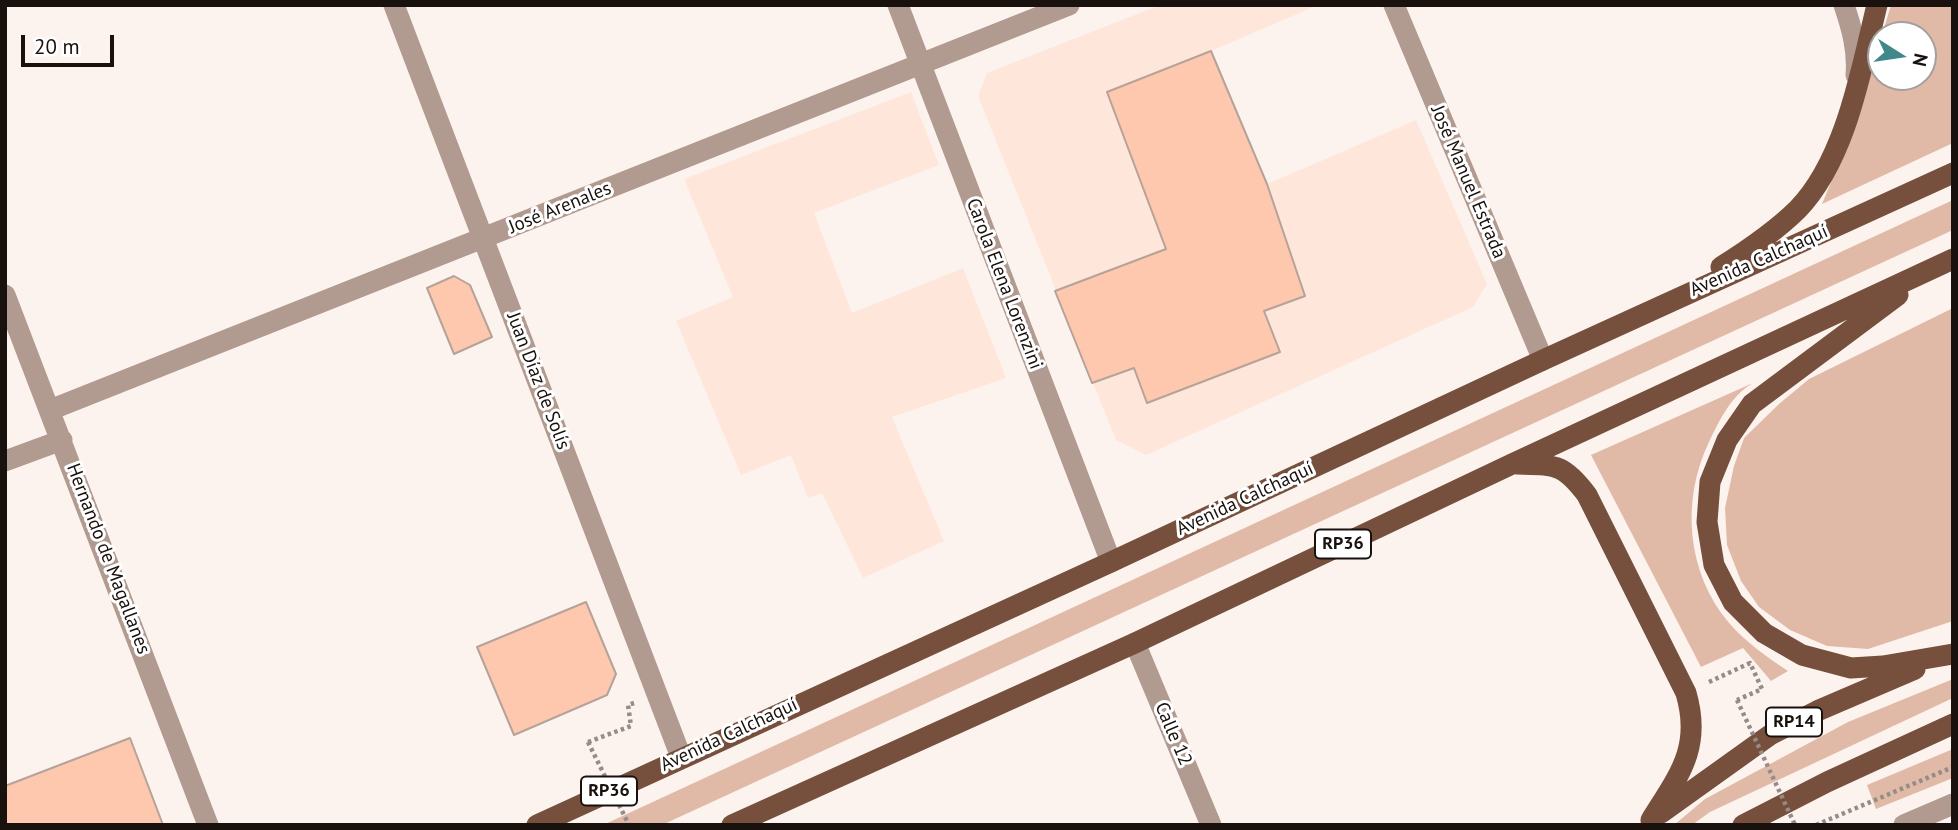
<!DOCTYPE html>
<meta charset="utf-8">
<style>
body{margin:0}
#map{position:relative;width:1958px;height:830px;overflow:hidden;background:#fcf3ef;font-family:"PT Sans",sans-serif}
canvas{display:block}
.frame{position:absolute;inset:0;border:7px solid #18110e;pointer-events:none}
.north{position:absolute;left:1867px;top:21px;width:70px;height:70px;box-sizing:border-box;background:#fff;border:2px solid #a3a09f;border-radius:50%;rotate:102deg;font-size:19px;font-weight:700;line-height:28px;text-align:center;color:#18110e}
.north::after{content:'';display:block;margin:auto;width:24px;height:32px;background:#40888a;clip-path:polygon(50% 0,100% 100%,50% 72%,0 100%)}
.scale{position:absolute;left:21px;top:35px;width:93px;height:32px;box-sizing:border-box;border:4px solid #18110e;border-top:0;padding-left:9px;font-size:21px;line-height:24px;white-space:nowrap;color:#18110e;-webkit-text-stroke:5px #fff;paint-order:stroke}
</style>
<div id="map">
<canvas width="1958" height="830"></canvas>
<div class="frame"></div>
<div class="north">N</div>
<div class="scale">20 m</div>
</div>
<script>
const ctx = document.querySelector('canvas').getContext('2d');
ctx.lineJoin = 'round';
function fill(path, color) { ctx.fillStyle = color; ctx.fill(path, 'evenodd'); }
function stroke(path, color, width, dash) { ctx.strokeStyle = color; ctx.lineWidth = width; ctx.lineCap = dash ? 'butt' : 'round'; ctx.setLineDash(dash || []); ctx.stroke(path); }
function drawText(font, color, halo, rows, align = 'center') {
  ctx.font = font + ' "PT Sans",sans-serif'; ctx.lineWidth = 6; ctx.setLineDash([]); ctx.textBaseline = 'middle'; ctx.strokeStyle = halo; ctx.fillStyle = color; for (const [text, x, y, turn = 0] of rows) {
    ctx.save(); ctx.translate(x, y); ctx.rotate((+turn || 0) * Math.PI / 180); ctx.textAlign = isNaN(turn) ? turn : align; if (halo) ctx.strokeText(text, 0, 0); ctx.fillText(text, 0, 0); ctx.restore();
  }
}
fill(new Path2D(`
 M1160,5H1318L1211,51L1267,184L1416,120L1487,284L1473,307L1146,455L1116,440L978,96L987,73Z
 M911,92L939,165L814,213L852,313L963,268L1006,378L892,417L944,541L863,578L822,493L808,498L791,455L741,475L676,321L733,297L684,179Z`), '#fee6db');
fill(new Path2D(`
 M1891,5H1953V143L1822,204L1859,114L1881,40V77H1923V35H1882Z
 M1953,200V230L662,825H603Z
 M1953,308V621L1868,649L1827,646L1790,630L1759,607L1741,581L1727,545L1725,508L1734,466L1744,438L1779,404L1809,379Z
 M1753,383C1731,396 1720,419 1709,442C1681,500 1686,573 1730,624C1747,643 1767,657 1788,671L1771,681L1743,648L1701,667L1591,455Z
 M1953,679V698L1710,812L1692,825H1674L1705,799L1848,722Z
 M1953,749V778L1876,809L1867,785Z`), '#e1baa7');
const building = new Path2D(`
 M1211,51L1267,184L1305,296L1264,311L1280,352L1147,403L1134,368L1092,383L1055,291L1166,249L1107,92Z
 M454,276L470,285L492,337L454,354L427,288Z
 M586,602L616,674L607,695L514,735L477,647Z
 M130,738L163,825H5V786Z`);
fill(building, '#fdc8ae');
stroke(building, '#b6a298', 2);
stroke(new Path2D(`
 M1709,682L1750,663L1762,689L1737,700
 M588,742L631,726L628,705L634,703
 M1816,825L1953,767`), '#948c88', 4.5, [3.5, 3.5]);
stroke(new Path2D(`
 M394,5L681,757
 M898,5L1111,562
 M1394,5L1543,360
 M1844,5C1852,29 1858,50 1856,75
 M5,295L208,825
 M50,410L1069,5
 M5,461L62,440
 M1135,643L1211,825
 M1904,825L1953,804`), '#b19a8f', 21);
stroke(new Path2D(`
 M1721,267C1748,250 1775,232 1798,209C1846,159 1861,70 1877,5
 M1898,295L1752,404L1727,440L1710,482L1707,522L1714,565L1733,602L1764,633L1802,655L1851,668L1883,666L1953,654
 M1517,464C1555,465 1563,463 1587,495L1686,693C1702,748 1679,775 1651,820
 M1661,813L1770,735L1817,711L1915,669
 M537,825L1111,562L1543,360L1953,173
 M732,825L1135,643L1512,464L1953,259
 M1743,825L1827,782L1953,724`), '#76503d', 21);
stroke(new Path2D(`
 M1737,700L1795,825
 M588,742L629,825`), '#948c88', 4.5, [3.5, 3.5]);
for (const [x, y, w] of [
 [1343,544,56],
 [1794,722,56],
 [609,791,56]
]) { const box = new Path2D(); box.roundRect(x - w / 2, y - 14.5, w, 29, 5); ctx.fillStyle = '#fff'; ctx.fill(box); stroke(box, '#18110e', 2); }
drawText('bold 18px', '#18110e', null, [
 ["RP36",1343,544],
 ["RP14",1794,722],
 ["RP36",609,791]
]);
drawText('19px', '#18110e', '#fff', [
 ["José Manuel Estrada",1468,182,67],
 ["José Arenales",560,208,-22],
 ["Avenida Calchaquí",1759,261,-24],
 ["Carola Elena Lorenzini",1004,284,69],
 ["Juan Díaz de Solís",538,381,69],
 ["Avenida Calchaquí",1245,499,-25],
 ["Hernando de Magallanes",108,559,69],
 ["Calle 12",1173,734,67],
 ["Avenida Calchaquí",729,735,-25]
]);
</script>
